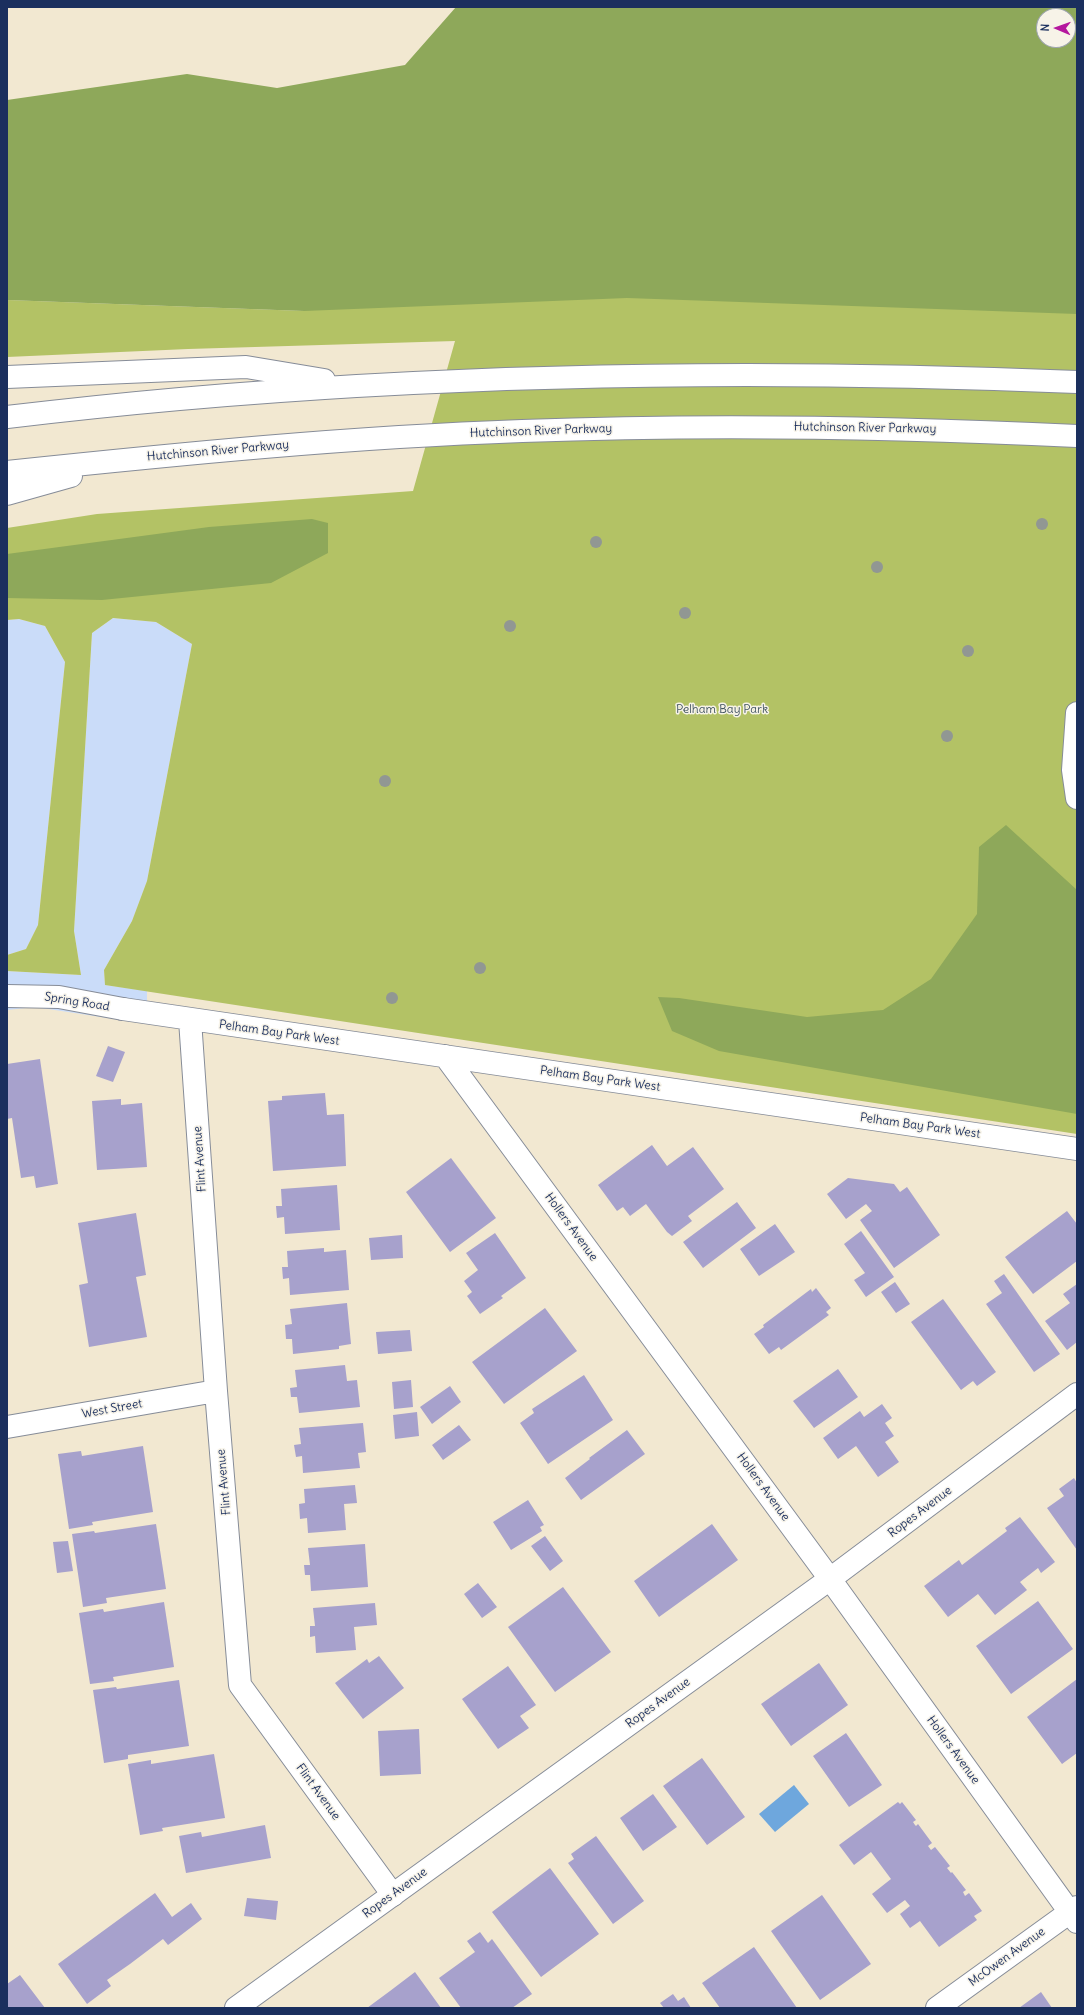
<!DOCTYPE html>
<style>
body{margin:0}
#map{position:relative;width:1084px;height:2015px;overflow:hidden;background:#f2e8d1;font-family:Delius,sans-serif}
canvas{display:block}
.frame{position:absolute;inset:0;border:8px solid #1b2f5e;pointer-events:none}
.north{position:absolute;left:1036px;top:8px;width:40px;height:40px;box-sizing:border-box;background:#f7f3e8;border:1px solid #9fa5b1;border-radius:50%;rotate:272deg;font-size:11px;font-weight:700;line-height:16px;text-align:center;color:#1b2f5e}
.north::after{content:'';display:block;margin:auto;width:14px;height:18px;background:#b5179e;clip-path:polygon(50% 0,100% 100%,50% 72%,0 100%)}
</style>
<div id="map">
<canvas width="1084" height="2015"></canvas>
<div class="frame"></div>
<div class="north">N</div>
</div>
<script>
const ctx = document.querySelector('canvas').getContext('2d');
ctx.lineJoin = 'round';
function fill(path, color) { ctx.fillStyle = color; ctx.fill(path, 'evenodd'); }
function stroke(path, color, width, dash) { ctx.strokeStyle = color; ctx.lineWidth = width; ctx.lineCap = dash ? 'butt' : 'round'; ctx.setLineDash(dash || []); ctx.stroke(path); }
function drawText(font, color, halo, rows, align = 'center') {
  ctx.font = font + ' Delius,sans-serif'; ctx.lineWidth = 3; ctx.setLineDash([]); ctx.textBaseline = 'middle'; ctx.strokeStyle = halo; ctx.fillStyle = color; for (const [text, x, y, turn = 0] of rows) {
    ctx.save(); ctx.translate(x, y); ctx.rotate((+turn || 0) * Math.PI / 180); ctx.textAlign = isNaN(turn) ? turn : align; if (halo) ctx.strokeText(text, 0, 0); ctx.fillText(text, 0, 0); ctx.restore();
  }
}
fill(new Path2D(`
 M113,618L156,622L192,644L147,881L132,921L104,970L105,985L147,991V1024L35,1007L7,1010V971L81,975L74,931L92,633Z
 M19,619L45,626L65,662L38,925L26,949L7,955V620Z`), '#cadcf9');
fill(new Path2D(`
 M547,7H1077V1134L105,985L104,970L132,921L147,881L192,644L156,622L113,618L92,633L74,931L81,975L7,971V955L26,949L38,925L65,662L45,626L19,619L7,620V528L97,514L413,491L455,341L188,349L7,357V300L304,311ZM1044,16H1068V40H1044Z`), '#b3c265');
fill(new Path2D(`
 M456,7H1077V314L627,298L304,311L7,300V100L187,74L277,88L405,65ZM1044,16H1068V40H1044Z
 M312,519L328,523V553L271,583L102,600L7,598V554L209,527Z
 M1006,825L1077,890V1114L719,1051L672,1031L658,997L679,998L807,1017L883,1010L931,979L977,914L979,847Z`), '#8ea85a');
fill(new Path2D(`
 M794,1785L809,1804L775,1832L759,1814Z`), '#6ea7dd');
fill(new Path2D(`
 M108,1046L125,1052L113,1082L96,1076Z
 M40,1059L58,1184L36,1188L34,1176L21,1178L12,1118L7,1119V1064Z
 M325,1093L327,1115L344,1114L346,1166L273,1171L268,1101L282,1100V1096Z
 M121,1099V1105L142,1103L147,1167L97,1170L92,1101Z
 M652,1145L667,1166L693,1147L724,1189L688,1216L692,1221L672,1236L667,1232L646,1204L630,1216L623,1207L617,1211L598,1185Z
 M451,1158L496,1218L450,1252L406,1192Z
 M848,1178L894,1184L900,1192L907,1187L940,1235L894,1268L860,1220L872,1211L866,1204L846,1219L827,1194Z
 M337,1185L340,1230L285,1234L284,1217L277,1218L276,1206H282L281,1189Z
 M737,1202L756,1228L703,1268L683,1242Z
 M1067,1211L1077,1224V1261L1033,1294L1005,1257Z
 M136,1213L146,1275L136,1277L147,1337L89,1347L79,1285L88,1283L78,1223Z
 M775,1224L795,1252L759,1276L740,1249Z
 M861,1231L894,1277L866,1297L854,1280L865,1273L844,1244Z
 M495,1233L526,1278L501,1296L503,1298L480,1314L467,1296L472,1292L464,1281L478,1270L466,1253Z
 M402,1235L403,1258L371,1260L369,1238Z
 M324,1248V1252L346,1250L349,1290L290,1295L289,1278L283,1279L282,1267H288L287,1251Z
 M1004,1274L1060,1354L1034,1372L986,1304L1002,1293L994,1281Z
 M895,1282L910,1304L896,1313L881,1292Z
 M1077,1284V1342L1067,1350L1045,1321L1070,1303L1063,1294Z
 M816,1288L831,1308L826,1312L829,1315L781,1350L779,1347L769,1354L754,1334L764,1327L763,1325L811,1289L812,1292Z
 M943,1299L996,1372L977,1386L973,1381L961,1390L911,1322Z
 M347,1303L351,1344L339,1346V1349L293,1354L292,1339H286L285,1325L292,1324L290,1309Z
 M545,1308L577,1351L504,1404L472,1362Z
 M410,1330L412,1351L378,1354L376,1332Z
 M345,1365L347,1381L357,1380L360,1407L299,1413L297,1397H291L290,1388L297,1387L295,1370Z
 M838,1369L858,1397L814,1428L793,1401Z
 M584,1375L613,1420L548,1464L520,1423L534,1413L532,1409Z
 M411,1380L413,1407L394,1409L392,1382Z
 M450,1386L461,1402L432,1424L420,1407Z
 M882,1404L892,1418L885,1423L894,1436L885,1442L899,1462L878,1477L856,1446L838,1459L823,1438L860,1411L864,1417Z
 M417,1412L419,1436L395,1439L393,1415Z
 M363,1423L366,1452L358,1453L360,1468L303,1473L302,1456L296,1457L294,1445L301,1444L299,1428Z
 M459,1425L471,1440L443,1460L432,1445Z
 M627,1430L645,1454L581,1500L565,1478L590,1459L589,1458Z
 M143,1446L153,1512L92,1522L93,1525L69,1529L58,1454L81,1451L82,1456Z
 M1074,1478L1077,1483V1550L1047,1508L1064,1496L1059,1489Z
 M355,1485L357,1503L344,1504L346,1530L308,1533L307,1518L300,1519L299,1504L305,1503L304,1489Z
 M528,1500L544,1525L540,1527L542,1531L511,1550L493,1522Z
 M1020,1517L1055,1562L1041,1573L1038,1568L1020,1582L1027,1590L995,1615L978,1594L948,1617L924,1586L959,1560L962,1565L1007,1531L1005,1528Z
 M156,1524L166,1589L106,1598L107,1603L83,1607L72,1534L94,1531L95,1533Z
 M712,1524L738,1560L659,1617L634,1581Z
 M545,1536L563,1561L550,1571L531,1546Z
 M68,1541L73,1571L57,1573L53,1542Z
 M365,1544L368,1587L311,1591L310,1575H305L304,1565H310L308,1548Z
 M478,1583L497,1607L482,1618L464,1594Z
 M563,1587L611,1652L555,1692L508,1627Z
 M1038,1601L1073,1649L1011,1694L976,1646Z
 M164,1602L174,1667L113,1677L114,1681L90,1684L79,1613L103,1609L104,1612Z
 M375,1603L377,1625L354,1627L356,1650L316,1653L315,1636L310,1637V1626H315L313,1608Z
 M379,1656L404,1688L363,1719L335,1683L367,1659L369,1663Z
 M819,1663L848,1705L791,1746L761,1704Z
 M508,1666L536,1705L520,1716L529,1728L498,1749L462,1699Z
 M1077,1679V1753L1062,1764L1027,1717Z
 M179,1680L189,1746L128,1755V1759L104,1763L93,1690L116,1687L117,1689Z
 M419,1729L421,1774L380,1776L378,1731Z
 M846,1733L882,1785L849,1807L813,1756Z
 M214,1754L225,1818L162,1828L163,1831L140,1835L128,1764L151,1760V1764Z
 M702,1758L745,1817L707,1845L663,1786Z
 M653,1794L677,1827L643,1851L620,1818Z
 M898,1802L900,1804L902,1802L916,1820L913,1822L915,1825L916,1826L918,1824L932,1843L928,1846L931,1850L935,1847L950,1866L947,1868L951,1873L952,1872L966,1890L963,1892L965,1896L969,1893L982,1911L974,1916L977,1920L939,1947L920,1921L910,1928L900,1914L910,1906L905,1900L887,1913L872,1894L891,1879L871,1852L854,1865L839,1845Z
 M265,1825L271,1858L186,1873L179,1836L201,1832L202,1837Z
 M596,1836L644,1901L613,1924L568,1863L574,1859L571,1854Z
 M550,1868L599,1934L541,1977L492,1912Z
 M155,1893L172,1917L191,1903L202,1919L168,1945L163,1939L130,1964L107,1980L111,1986L87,2004L58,1964Z
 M822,1895L871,1964L820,2000L771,1931Z
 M247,1898L278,1901L276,1920L244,1916Z
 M480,1932L488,1943L492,1939L532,1994L512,2008H461L439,1978L475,1952L467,1941Z
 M754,1947L797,2008H720L702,1983Z
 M415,1972L441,2008H367L390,1991Z
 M20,1975L45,2008H7V1984Z
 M1041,1992L1052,2008H1019Z
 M673,1994L678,2001L684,1997L691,2008H664L660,2003Z`), '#a7a1cc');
const minor = new Path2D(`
 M123,1009L1077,1149
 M190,1020L216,1391L240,1685L393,1895
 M445,1056L830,1579L1077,1922
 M7,1427L216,1391
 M937,2008L1077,1907`);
const tertiary = new Path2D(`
 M7,996L59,997L123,1009
 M236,2008L830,1579L1077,1394`);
const motorway = new Path2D(`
 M7,377L246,367L324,380
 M7,417C362,374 720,367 1077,382
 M7,472C178,454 350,437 522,431C707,424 892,427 1077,436
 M7,494L71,476
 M1077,713L1073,770L1077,798`);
stroke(minor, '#868c98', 24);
stroke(tertiary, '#868c98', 24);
stroke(motorway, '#868c98', 24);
stroke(minor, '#fff', 22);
stroke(tertiary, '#fff', 22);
stroke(motorway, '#fff', 22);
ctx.fillStyle = '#919793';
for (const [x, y] of [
 [1042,524],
 [596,542],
 [877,567],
 [685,613],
 [510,626],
 [968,651],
 [947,736],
 [385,781],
 [480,968],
 [392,998]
]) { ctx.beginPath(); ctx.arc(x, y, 6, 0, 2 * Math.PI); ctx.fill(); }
drawText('12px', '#1b2f5e', '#f7f3e8', [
 ["Hutchinson River Parkway",865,428,1],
 ["Hutchinson River Parkway",541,431,-2],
 ["Hutchinson River Parkway",218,451,-5],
 ["Spring Road",77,1002,9],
 ["Pelham Bay Park West",279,1033,8],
 ["Pelham Bay Park West",600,1079,8],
 ["Pelham Bay Park West",920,1126,8],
 ["Flint Avenue",200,1159,-94],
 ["Hollers Avenue",571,1227,54],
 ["West Street",112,1409,-10],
 ["Flint Avenue",224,1482,-95],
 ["Hollers Avenue",763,1487,54],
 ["Ropes Avenue",920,1512,-37],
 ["Ropes Avenue",658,1703,-36],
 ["Hollers Avenue",953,1750,54],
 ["Flint Avenue",318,1792,54],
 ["Ropes Avenue",395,1893,-36],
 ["McOwen Avenue",1007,1957,-36]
]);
drawText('12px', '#415460', '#f7f3e8', [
 ["Pelham Bay Park",722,710]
]);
</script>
